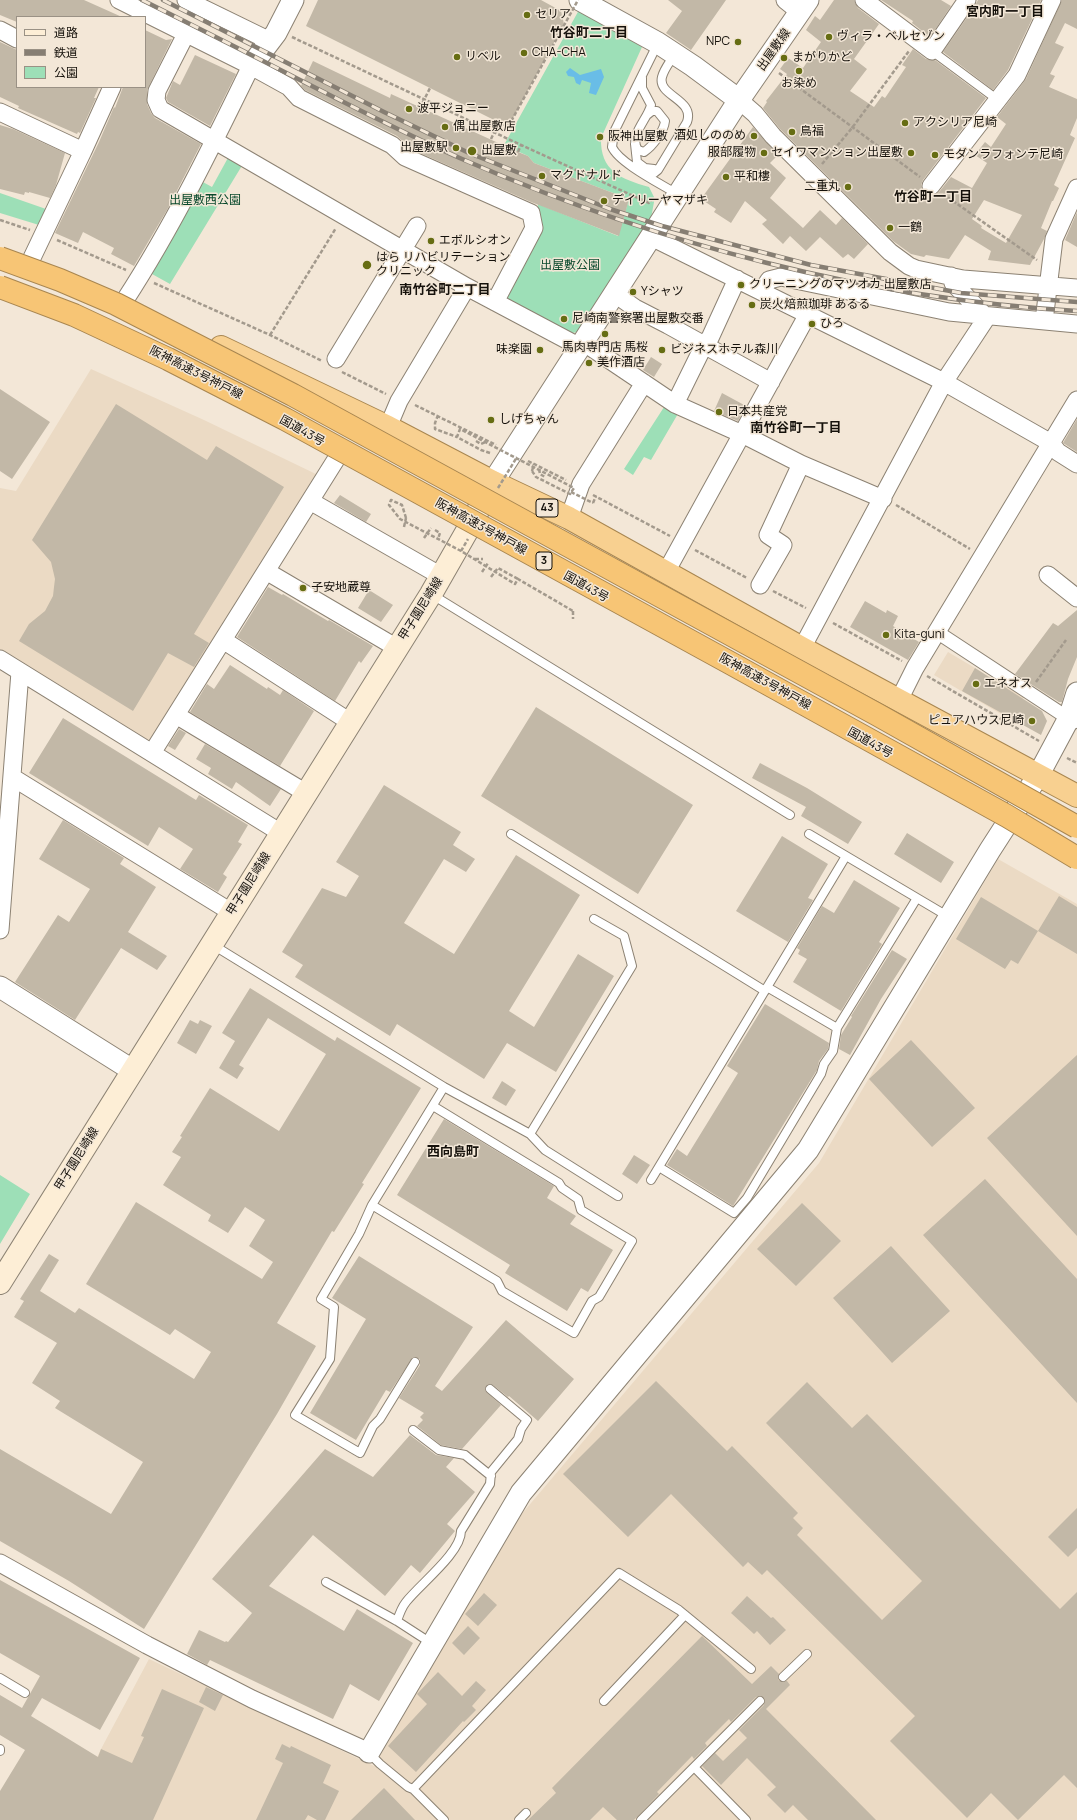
<!DOCTYPE html>
<meta charset="utf-8">
<style>
body{margin:0}
#map{position:relative;width:1077px;height:1820px;overflow:hidden;background:#f3e7d7;font-family:Manrope,"Noto Sans JP",sans-serif}
canvas{display:block}
.legend{position:absolute;left:16px;top:16px;width:130px;height:72px;box-sizing:border-box;background:#f3e7d7;border:1px solid #9a9185;margin:0;padding:5px 7px;list-style:none;font-size:12px;color:#15110b}
.legend li{display:flex;align-items:center;gap:8px;height:20px}
.legend b{width:20px;border:1px solid #9a9185}
</style>
<div id="map">
<canvas width="1077" height="1820"></canvas>
<ul class="legend">
<li><b style="height:5px;background:#fdeed6"></b>道路</li>
<li><b style="height:5px;background:#867e73"></b>鉄道</li>
<li><b style="height:11px;background:#9ddfb7"></b>公園</li>
</ul>
</div>
<script>
const ctx = document.querySelector('canvas').getContext('2d');
ctx.lineJoin = 'round';
function fill(path, color) { ctx.fillStyle = color; ctx.fill(path, 'evenodd'); }
function stroke(path, color, width, dash) { ctx.strokeStyle = color; ctx.lineWidth = width; ctx.lineCap = dash ? 'butt' : 'round'; ctx.setLineDash(dash || []); ctx.stroke(path); }
function drawText(font, color, halo, rows, align = 'center') {
  ctx.font = font + ' Manrope,"Noto Sans JP",sans-serif'; ctx.lineWidth = 3; ctx.setLineDash([]); ctx.textBaseline = 'middle'; ctx.strokeStyle = halo; ctx.fillStyle = color; for (const [text, x, y, turn = 0] of rows) {
    ctx.save(); ctx.translate(x, y); ctx.rotate((+turn || 0) * Math.PI / 180); ctx.textAlign = isNaN(turn) ? turn : align; if (halo) ctx.strokeText(text, 0, 0); ctx.fillText(text, 0, 0); ctx.restore();
  }
}
fill(new Path2D(`
 M91,369L204,420L320,476L153,739L145,740L0,650V488L16,491Z
 M948,652L1024,697L1011,720L934,675Z
 M998,859L1077,904V1820H68L101,1749L149,1659L374,1766L520,1516L819,1163Z`), '#ebdac4');
fill(new Path2D(`
 M579,10L642,47L601,138C600,171 621,179 649,187L654,197V202L650,224L579,332L571,333L509,300L506,295L537,216L538,204L618,236L629,199L534,163L528,156L504,145Z
 M229,156L243,164L170,284L152,274L153,268L201,181L212,187Z
 M0,193L46,209L39,225L0,213Z
 M666,404L679,412L651,460L644,457L633,475L624,469Z
 M0,1175L30,1194L0,1244Z`), '#9ddfb7');
fill(new Path2D(`
 M570,68L580,75L601,69L604,77L596,95L589,93L591,83L582,80L580,85L576,83L574,77L568,76L566,72Z`), '#69bde7');
fill(new Path2D(`
 M0,0H84L122,17H17V22L0,15Z
 M318,0H541L561,11L564,24L508,127L306,26Z
 M668,0H726L691,50L666,33L682,11Z
 M834,0H854L858,8L879,24L854,59L867,69L850,91L874,107L882,96L885,98L906,67L902,65L913,49L926,59L935,60L986,98L923,180L921,185L922,190L925,194L930,196L939,192L951,177L972,188L987,163L975,155L985,142L991,147L1006,124L997,117L1026,79L1062,0H1077V29L1065,23L1055,43L1064,47L1050,74L1055,76L1049,87L1077,99V118L1070,135L1075,138L1054,185L1059,188L1053,201H1052L1041,228L1047,231L1044,239L1030,265L988,260L991,251L965,235L949,259L926,255L924,257L911,254L893,241L780,129L763,108L767,102L766,101L787,74L780,69L788,58L803,68L821,42L806,30L815,16L820,20ZM984,200L1022,215L1006,243L981,228L982,226L972,219Z
 M881,0H941L951,6L930,37L912,23L913,21Z
 M978,0H1041L1008,70L993,90L943,52L968,16L969,17Z
 M145,30L166,40L172,39L147,90V104L151,113L155,118L201,144L167,210L134,266L111,254L114,248L83,232L78,243L55,233L99,142L114,107L115,108L123,87H145Z
 M0,42L17,50V87H99L94,98H96L80,133L78,132L77,134L18,108L19,106L0,97Z
 M195,55L236,74L210,126L168,102L166,98L173,81L180,85Z
 M313,61L390,98L391,94L518,152L528,156L534,163L629,199L619,236L531,202L411,149L397,136L305,90L301,86Z
 M0,125L13,129L65,153L56,185L50,198L29,192V193L25,192L24,195L0,189Z
 M753,127L778,155L770,163L786,178L770,198L803,228L820,210L836,225L842,218L868,244L854,259L848,254L843,258L820,237L806,251L790,236L783,244L762,224L767,220L745,201L731,223L714,212L716,209L701,199Z
 M1077,212V247L1065,240Z
 M651,357L662,364L654,377L643,370Z
 M0,389L50,422L12,479L0,471Z
 M722,393L746,406L738,421L714,411Z
 M116,404L207,460L216,446L284,487L194,634L209,643L194,667L168,653L133,711L19,641L29,624L45,611L53,596L54,587L55,579L51,562L32,540Z
 M1077,419V452L1063,443Z
 M340,495L371,514L366,522L334,503Z
 M268,587L282,595L283,594L328,621L329,620L373,646L361,663L359,661L335,701L237,637Z
 M369,590L393,605L381,622L358,608Z
 M865,601L886,613L887,610L898,616L893,626L919,642L908,660L850,627Z
 M1077,610V657L1068,679L1062,702H1059L1015,674L1053,623L1058,626Z
 M230,665L267,689L268,687L280,695L283,690L314,711L280,766L190,712L207,684L214,689Z
 M975,668L1042,711L1047,721L1041,735L962,691Z
 M536,707L693,805L638,894L481,796Z
 M63,718L196,800L199,795L248,825L238,842L242,844L223,874L227,877L218,892L180,869L193,849L159,827L148,846L29,773Z
 M179,729L186,733L175,750L168,746Z
 M205,744L281,789L270,806L236,782L232,789L208,774L211,768L196,759Z
 M760,763L807,788L862,822L848,844L801,816L806,807L752,778Z
 M384,785L461,832L453,845L475,859L466,872L444,859L404,923L454,954L516,855L580,895L509,1011L534,1027L578,954L614,976L556,1072L507,1043L484,1079L397,1024L390,1036L295,977L303,965L282,952L322,888L346,897L359,876L336,862Z
 M63,820L124,858L120,864L156,887L128,932L167,956L157,970L121,948L75,1020L15,982L58,915L69,922L90,889L39,859Z
 M907,833L954,862L941,883L894,854Z
 M782,836L828,864L808,898L813,900L788,942L736,911Z
 M854,880L900,908L879,942L882,944L841,1011L793,982L807,959L798,954L800,950L797,948L822,906L834,913Z
 M1059,896L1077,907V954L1038,931Z
 M981,897L1038,931L1018,964L1011,960L1005,969L956,939Z
 M892,950L907,959L881,999L850,1055L839,1049L841,1035L852,1017L851,1016Z
 M250,988L335,1041L337,1037L421,1088L362,1183L364,1184L334,1232L332,1231L277,1323L316,1346L277,1414L144,1629L69,1581L0,1541V1449L111,1514L143,1462L55,1408L60,1401L32,1383L57,1343L14,1317L24,1301L20,1299L49,1254L59,1260L40,1291L75,1313L79,1308L194,1379L211,1352L175,1329L170,1335L86,1284L136,1202L262,1279L273,1262L249,1246L265,1220L245,1207L228,1233L208,1221L211,1215L163,1185L181,1157L172,1152L182,1137L180,1136L210,1088L279,1131L326,1054L268,1018L239,1065L244,1068L237,1079L219,1068L235,1041L222,1033Z
 M765,1004L829,1043L828,1049L819,1061L817,1070L733,1206L667,1165L677,1149L687,1156L738,1073L727,1066Z
 M190,1020L198,1024L200,1020L212,1026L196,1054L177,1043Z
 M911,1040L975,1108L932,1147L869,1079Z
 M1077,1055V1236L987,1138Z
 M502,1081L516,1090L506,1106L492,1098Z
 M444,1119L554,1186L547,1198L576,1216L570,1224L613,1250L588,1292L581,1288L567,1311L505,1273L510,1265L397,1195Z
 M634,1155L650,1165L637,1184L622,1174Z
 M985,1179L1077,1279V1403L923,1235Z
 M802,1203L841,1241L796,1286L757,1249Z
 M891,1246L950,1311L892,1363L833,1298Z
 M359,1256L473,1327L435,1386L442,1391L506,1320L574,1379L538,1421L509,1396L508,1397L493,1385L488,1384L485,1388V1391L501,1405L462,1449L441,1445L417,1426L423,1420L420,1417L424,1413L399,1398L420,1365V1359L413,1357L390,1392L386,1390L356,1440L310,1413L366,1319L332,1298Z
 M656,1381L727,1451L732,1446L798,1513L793,1518L803,1528L797,1535L882,1620L922,1581L766,1423L807,1382L852,1428L867,1414L1060,1609L1077,1592V1788L1064,1775L1018,1820L991,1793L967,1818L890,1741L915,1716L767,1570L762,1575L748,1562L743,1567L671,1494L628,1537L563,1474Z
 M410,1435L436,1455L454,1458L446,1467L475,1492L447,1524L455,1531L420,1573L411,1565L385,1596L313,1535L269,1586L344,1631L357,1609L413,1643L379,1701L350,1684L333,1719L210,1660L207,1665L187,1654L199,1630L225,1642L226,1641L228,1642L252,1613L212,1579L325,1449L373,1477Z
 M1077,1508V1548L1068,1557L1048,1537Z
 M0,1580L140,1658L100,1730L42,1698L31,1716L98,1757L101,1749L132,1763L144,1737L141,1736L162,1689L204,1708L153,1820H0V1791L25,1750L0,1735V1695L22,1708L40,1676L0,1653Z
 M484,1593L497,1605L478,1626L465,1614Z
 M747,1596L771,1618L773,1617L786,1630L770,1645L757,1631L754,1634L731,1613Z
 M468,1626L480,1638L464,1655L452,1643Z
 M702,1636L752,1684L771,1666L779,1674L778,1678L779,1681H787L790,1685L766,1709L876,1820H808L793,1805L785,1813L767,1795L776,1787L747,1758L721,1785L702,1766L715,1753L723,1761L747,1738L739,1730L764,1705L765,1699L761,1696L756,1697L731,1722L729,1719L705,1743L707,1746L694,1759L692,1756L657,1792L659,1794L634,1820H617L603,1807L590,1820H528L556,1793L552,1788Z
 M438,1672L462,1696L476,1681L486,1690L472,1706L476,1710L464,1722L463,1721L416,1772L388,1746L427,1704L417,1694Z
 M206,1687L223,1695L215,1711L199,1702Z
 M282,1744L290,1748L291,1746L331,1765L323,1783L339,1791L325,1820H317L308,1815L305,1820H256L283,1763L275,1759Z
 M384,1788L415,1820H351Z`), '#c2b8a7');
const service = new Path2D(`
 M658,43L614,132L612,147C619,163 661,184 677,194
 M932,51L998,100
 M642,78V88L651,105C648,119 628,136 638,150L644,152C653,146 664,131 665,121L657,111H652L647,115
 M635,144L637,162L645,168L654,169
 M643,173L653,174L658,170L687,122C695,99 657,96 662,77C664,69 670,62 674,55
 M431,594L790,815
 M511,834L765,991
 M809,834L949,917
 M213,945L444,1087L530,1134L545,1150L618,1196
 M767,987L837,1028L917,898
 M530,1134L632,966L624,936L594,919
 M659,1167L734,1213L747,1198L821,1074L824,1064L833,1051L837,1028
 M651,1180L846,856
 M372,1205L497,1281L502,1291L574,1333L592,1301L599,1297L632,1241L581,1210L578,1199L562,1188L559,1183L433,1106
 M415,1362L380,1419L373,1426L360,1453L295,1415L330,1359L334,1307L321,1299L359,1234L372,1205L444,1087
 M413,1430L439,1450L465,1455L491,1476
 M326,1582L397,1621L431,1643
 M397,1621C399,1615 402,1607 406,1602C420,1584 461,1553 461,1531L490,1484L491,1472L518,1439L521,1429L527,1420L490,1389
 M783,1677L807,1654
 M0,1678L25,1693
 M604,1701L685,1615
 M0,1749V1751
 M369,1753L380,1764L408,1787L413,1789L444,1820
 M694,1767L746,1820
 M413,1789L619,1573L679,1610L751,1669
 M519,1820L526,1813
 M641,1820L760,1701`);
const pedestrian = new Path2D(`
 M937,632L1074,722`);
const minor = new Path2D(`
 M119,0L251,66L289,87L299,98L392,145L405,157L531,213L534,228L495,302
 M186,0L270,41
 M785,0L800,12
 M864,0L932,51L967,0
 M0,30L17,39
 M186,34L157,91L156,100L160,109L467,287L580,347
 M739,100L755,114L773,136L890,252L909,266L916,269L963,279L1077,288
 M0,112L83,151L30,262
 M83,151L112,87
 M931,186L1017,75L1052,0
 M651,237L944,382L1051,443L1058,452L1077,464
 M762,291L769,280L781,277L949,312L1077,324
 M615,294L635,308L668,325L771,382
 M125,300C173,226 212,146 251,66
 M1044,321L1054,239L1077,188
 M583,342L675,404L742,434L801,464L883,499
 M336,359L417,226
 M675,404L705,343L710,338L737,279
 M388,427L399,401L467,287
 M310,501L441,576
 M569,518L581,484L644,383
 M266,571L397,648
 M666,572L808,314
 M1048,575L1077,598
 M760,585L783,545L768,535L801,464
 M223,640L350,722
 M802,648L944,382L985,320V316L953,283L951,276
 M0,659L281,833
 M899,700L915,668L1077,400
 M176,715L306,793
 M152,753L340,453
 M12,777L231,912
 M0,930L20,672
 M0,1563L147,1645L252,1699L369,1752`);
const tertiary = new Path2D(`
 M580,0L658,43L693,66L739,100
 M251,66L276,33L293,0
 M493,482L739,100L808,0
 M0,987L132,1070
 M369,1752L521,1493L808,1150L990,850L1039,774L1069,718L1077,693`);
const secondary = new Path2D(`
 M0,1283L431,594L471,524L493,482`);
const trunk = new Path2D(`
 M221,347L388,427L493,482L569,518L802,648L1077,796`);
stroke(service, '#8c8273', 10);
stroke(pedestrian, '#8c8273', 15);
stroke(minor, '#8c8273', 19);
stroke(tertiary, '#8c8273', 23);
stroke(secondary, '#8c8273', 24);
stroke(trunk, '#a88650', 24);
stroke(new Path2D(`
 M292,37L521,145L649,203L654,197
 M779,73L920,177
 M518,152L521,145
 M822,164L852,128L909,51
 M943,194L1037,260
 M0,220L30,230
 M57,240L126,270
 M154,283L270,335L322,361
 M270,335L336,228
 M342,372L386,394
 M415,405L496,445
 M438,415L435,423V429L457,437
 M476,441L481,444L486,442
 M528,461L566,480
 M539,469L540,474L545,477
 M532,471L534,464
 M593,495L670,536
 M593,503L596,496
 M896,505L970,549
 M404,527L406,518
 M435,530L440,533L438,539
 M424,538L431,528
 M695,550L747,578
 M475,559H483
 M482,572L488,563
 M491,577L498,568L518,579
 M773,591L806,608
 M573,611V619
 M833,623L902,661
 M927,676L1039,741
 M1036,682L1066,640
 M1067,758L1077,763`), '#a39a8d', 2.5, [4, 2]);
stroke(service, '#fff', 8);
stroke(pedestrian, '#fff', 13);
stroke(minor, '#fff', 17);
stroke(tertiary, '#fff', 21);
stroke(secondary, '#fdeed6', 22);
stroke(trunk, '#f8d090', 22);
const rail = new Path2D(`
 M142,0C194,26 246,52 298,79C354,107 411,137 469,162C659,244 869,299 1077,311
 M163,0L384,112L469,153L610,209L662,226L811,265L961,293L1077,302`);
stroke(rail, '#867e73', 4.5);
stroke(rail, '#f3e7d7', 3, [9]);
const motorwayBridge = new Path2D(`
 M0,258L60,280L116,304L293,395L878,715L1077,827
 M0,287L74,315L168,359L285,419L732,664L1007,816L1077,858`);
stroke(motorwayBridge, '#a88650', 24, []);
stroke(new Path2D(`
 M420,108L430,88
 M491,139L499,122L508,127L578,0
 M490,453L481,450L457,437L460,429L574,488L570,494L536,477L532,471
 M498,488L517,457
 M571,492L593,503
 M406,518L402,505L391,500L389,505L400,519L461,551L515,584L518,579L573,611
 M461,551L468,539`), '#a39a8d', 2.5, [4, 2]);
stroke(motorwayBridge, '#f7c575', 22);
for (const [x, y, r, color] of [
 [527,15,4,"#666d13"],
 [829,37,4,"#666d13"],
 [738,42,4,"#666d13"],
 [524,53,4,"#666d13"],
 [457,57,4,"#666d13"],
 [784,58,4,"#666d13"],
 [799,71,4,"#666d13"],
 [409,109,4,"#666d13"],
 [905,123,4,"#666d13"],
 [445,127,4,"#666d13"],
 [792,132,4,"#666d13"],
 [754,136,4,"#666d13"],
 [600,137,4,"#666d13"],
 [456,148,4,"#666d13"],
 [472,151,5,"#666d13"],
 [764,153,4,"#666d13"],
 [911,153,4,"#666d13"],
 [935,155,4,"#666d13"],
 [542,176,4,"#666d13"],
 [726,177,4,"#666d13"],
 [848,187,4,"#666d13"],
 [604,201,4,"#666d13"],
 [890,228,4,"#666d13"],
 [431,241,4,"#666d13"],
 [367,265,5,"#666d13"],
 [741,285,4,"#666d13"],
 [633,292,4,"#666d13"],
 [752,305,4,"#666d13"],
 [564,319,4,"#666d13"],
 [812,324,4,"#666d13"],
 [605,334,4,"#666d13"],
 [540,350,4,"#666d13"],
 [662,350,4,"#666d13"],
 [589,363,4,"#666d13"],
 [719,412,4,"#666d13"],
 [491,420,4,"#666d13"],
 [303,588,4,"#666d13"],
 [886,635,4,"#666d13"],
 [976,684,4,"#666d13"],
 [1032,721,4,"#666d13"]
]) { const dot = new Path2D(); dot.arc(x, y, r, 0, 2 * Math.PI); ctx.fillStyle = color; ctx.fill(dot); stroke(dot, '#f3e7d7', 1.5); }
for (const [x, y, w] of [
 [547,508,22],
 [544,561,16]
]) { const box = new Path2D(); box.roundRect(x - w / 2, y - 9, w, 18, 3); ctx.fillStyle = '#f3e7d7'; ctx.fill(box); stroke(box, '#15110b', 1); }
drawText('bold 11px', '#15110b', null, [
 ["43",547,508],
 ["3",544,561]
]);
drawText('12px', '#15110b', '#f3e7d7', [
 ["セリア",535,15],
 ["ヴィラ・ベルセゾン",837,37],
 ["NPC",730,42,"right"],
 ["CHA-CHA",532,53],
 ["リベル",465,57],
 ["まがりかど",792,58],
 ["お染め",799,84,"center"],
 ["波平ジョニー",417,109],
 ["アクシリア尼崎",913,123],
 ["偶 出屋敷店",453,127],
 ["鳥福",800,132],
 ["酒処しののめ",746,136,"right"],
 ["阪神出屋敷",608,137],
 ["出屋敷駅",448,148,"right"],
 ["出屋敷",481,151],
 ["服部履物",756,153,"right"],
 ["セイワマンション出屋敷",903,153,"right"],
 ["モダンラフォンテ尼崎",943,155],
 ["マクドナルド",550,176],
 ["平和樓",734,177],
 ["二重丸",840,187,"right"],
 ["デイリーヤマザキ",612,201],
 ["一鶴",898,228],
 ["エボルシオン",439,241],
 ["はら リハビリテーション",376,258],
 ["クリニック",376,272],
 ["クリーニングのマツオカ 出屋敷店",749,285],
 ["Yシャツ",641,292],
 ["炭火焙煎珈琲 あるる",760,305],
 ["尼崎南警察署出屋敷交番",572,319],
 ["ひろ",820,324],
 ["馬肉専門店 馬桜",605,348,"center"],
 ["味楽園",532,350,"right"],
 ["ビジネスホテル森川",670,350],
 ["美作酒店",597,363],
 ["日本共産党",727,412],
 ["しげちゃん",499,420],
 ["子安地蔵尊",311,588],
 ["Kita-guni",894,635],
 ["エネオス",984,684],
 ["ピュアハウス尼崎",1024,721,"right"]
], 'left');
drawText('12px', '#15110b', '#f3e7d7', [
 ["出屋敷線",774,50,-55],
 ["阪神高速3号神戸線",196,373,27],
 ["国道43号",302,431,29],
 ["阪神高速3号神戸線",481,527,29],
 ["国道43号",586,587,29],
 ["甲子園尼崎線",421,609,-58],
 ["阪神高速3号神戸線",765,682,29],
 ["国道43号",870,743,29],
 ["甲子園尼崎線",249,884,-58],
 ["甲子園尼崎線",77,1159,-58]
]);
drawText('12px', '#09492c', '#f3e7d7', [
 ["出屋敷西公園",205,201],
 ["出屋敷公園",570,266]
]);
drawText('bold 13px', '#15110b', '#f3e7d7', [
 ["宮内町一丁目",1005,12],
 ["竹谷町二丁目",589,33],
 ["竹谷町一丁目",933,197],
 ["南竹谷町二丁目",445,290],
 ["南竹谷町一丁目",796,428],
 ["西向島町",453,1152]
]);
</script>
